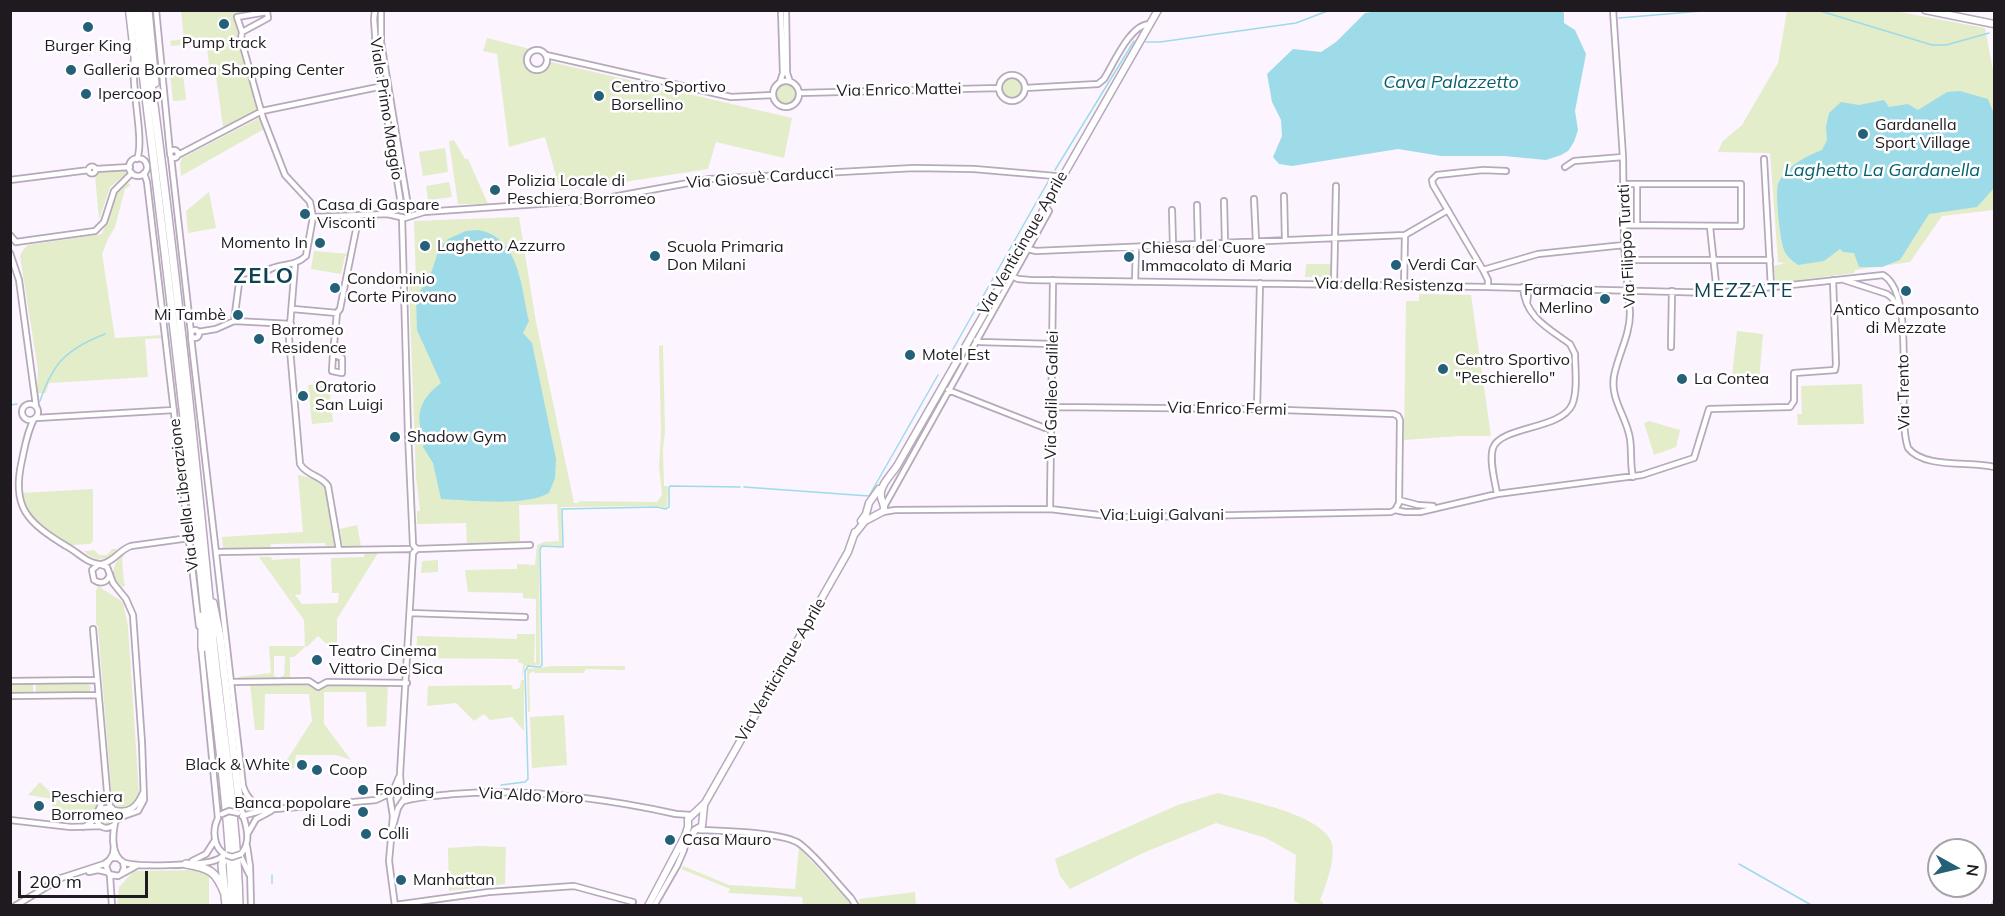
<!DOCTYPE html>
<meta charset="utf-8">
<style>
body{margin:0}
#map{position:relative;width:2005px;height:916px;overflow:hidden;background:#fcf4ff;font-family:Mulish,sans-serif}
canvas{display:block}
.frame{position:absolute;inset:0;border:12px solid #1f1a20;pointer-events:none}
.north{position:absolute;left:1927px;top:838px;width:60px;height:60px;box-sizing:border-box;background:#fff;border:2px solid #a5a3a6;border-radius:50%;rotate:98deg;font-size:16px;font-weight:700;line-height:24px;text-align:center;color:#1f1a20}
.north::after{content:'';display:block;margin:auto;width:21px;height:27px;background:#246178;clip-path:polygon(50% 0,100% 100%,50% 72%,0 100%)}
.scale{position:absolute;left:18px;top:871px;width:130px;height:27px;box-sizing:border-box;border:3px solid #1f1a20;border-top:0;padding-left:8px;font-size:18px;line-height:21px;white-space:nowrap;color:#1f1a20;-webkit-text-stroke:4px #fff;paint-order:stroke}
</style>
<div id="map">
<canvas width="2005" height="916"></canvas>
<div class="frame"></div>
<div class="north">N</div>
<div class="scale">200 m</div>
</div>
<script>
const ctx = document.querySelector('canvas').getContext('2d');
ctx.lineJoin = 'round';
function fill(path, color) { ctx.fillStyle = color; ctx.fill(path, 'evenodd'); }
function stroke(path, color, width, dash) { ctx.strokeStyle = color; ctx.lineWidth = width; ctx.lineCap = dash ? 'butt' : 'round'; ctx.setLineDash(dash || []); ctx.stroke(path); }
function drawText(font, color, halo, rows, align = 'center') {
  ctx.font = font + ' Mulish,sans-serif'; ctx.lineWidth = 5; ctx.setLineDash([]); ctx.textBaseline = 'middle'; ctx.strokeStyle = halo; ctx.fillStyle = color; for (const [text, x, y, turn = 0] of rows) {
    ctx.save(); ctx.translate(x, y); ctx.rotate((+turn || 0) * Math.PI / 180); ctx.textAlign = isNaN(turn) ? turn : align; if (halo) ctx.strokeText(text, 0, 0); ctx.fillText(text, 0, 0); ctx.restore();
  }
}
fill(new Path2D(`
 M181,11H244V13L234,14L245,69L258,107L257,112L223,127L216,76L211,77L206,42L171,46L170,41L184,39Z
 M1787,11H1895L1985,28L1994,76V210L1942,216L1910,262L1855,270L1854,273L1775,283L1774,266L1785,263L1778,262L1770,153L1718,152L1722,142L1742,125L1778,63Z
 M487,38L530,49L525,57V66C536,76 544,75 551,62L792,118L784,158L716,142L708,169L598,186L560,190L545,137L509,147L497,54L483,51Z
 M183,73L186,100L173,101L170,75Z
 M1003 88a10 10 0 1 1 20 0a10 10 0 1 1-20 0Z
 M776 94a10 10 0 1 1 20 0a10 10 0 1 1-20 0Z
 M259,118L264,129L181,176L180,163L182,158Z
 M454,140L465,159H468L488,204H458L449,141Z
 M445,148L448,172L423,176L419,152Z
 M119,170H124L126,174L110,187L99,220L95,175L100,171Z
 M449,182L452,197L428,200L426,186Z
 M128,183L131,185L125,189L115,227L108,239L102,254L115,338L162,335L163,338L145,339L148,377L49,383L46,393H37L38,370L20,256L23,250L28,245L102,234L117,190Z
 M209,192L216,228L188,233L186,211Z
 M519,217L536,322L574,503H579V501L657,502L662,495L659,466L661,432L659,346L663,345L665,432L663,449L664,486H668L667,508L658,506L561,507L562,546L542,545L539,548L540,665L525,666L522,679L523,664L518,662V659L416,658L417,636L517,639V634H535L534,662L536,663V599L523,598V593L468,592L465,570L517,569V564L535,565L537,545L544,542L559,541L557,504L519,505L520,542L467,543L466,523L417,524V511H420L416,477L409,285L416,281L414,221Z
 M314,251L350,254L349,256H345L341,274L311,269Z
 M1306,264H1331V277H1305Z
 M1419,294L1471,295L1491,436H1459L1404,440L1406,301H1419Z
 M1737,331L1763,334L1759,380L1732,377Z
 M329,383L333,422L312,424L308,385Z
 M1862,384L1864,424L1798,425L1797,414H1802L1801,386Z
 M1649,421L1680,430L1676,447L1654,455L1644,423Z
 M298,475L320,480L325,485L335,546H326L325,543L271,544L270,548L223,549L222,537L303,532Z
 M93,489V541L90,544L71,545L32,520L22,493Z
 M357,525L361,546H343L340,529Z
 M112,549H117L116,551C106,561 95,562 84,551L94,550L99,555H107Z
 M365,553H378L337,619V647L331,648L318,636L308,646L305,647L294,657H290V677L294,678L293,679H281V676H284L285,656H274V676H276V679H238V677L271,673L269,646H305L304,620L259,557H271L272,560L300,558L301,594L295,595L302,604L338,603L339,593H332L331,558L364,557Z
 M122,555L124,556L122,558L124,583L126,584L123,587C109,577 112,566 122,555Z
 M438,560V572L421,573L422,561Z
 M98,586L123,602L128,627L139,794L130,808L117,807L112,800L98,627L96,624V591Z
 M555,666H625V670L586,669L583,673H535L533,671L529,674L530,712H528L527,669Z
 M521,680H524V731L512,717L490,720L484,714L474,721L456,703L427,706L428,686L511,685L513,689H517L520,687Z
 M11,684H33V693H11Z
 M36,684H85L89,685L91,688L89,692L87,693H36Z
 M250,684H308L319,689L329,684L388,685L386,726L367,727L366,692H324V724L351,760L336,755H296L294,768L286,769L285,763L312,721L309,694H265L264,730H255Z
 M564,715L567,765L532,768L530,717Z
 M40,782L58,800L99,801L91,814L86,818L51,815L53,799L28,795Z
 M1218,793C1246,800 1319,814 1331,841C1337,855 1326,886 1320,900L1325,905H1303L1294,901L1296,855L1266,838L1216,823L1143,853L1070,889L1060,876L1055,859L1178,805Z
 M99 818a7 7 0 1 1 14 0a7 7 0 1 1-14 0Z
 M479,846L506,847L505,884L449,891L448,848Z
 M799,848L848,900L851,905H803L802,897L728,893L730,889L728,888L681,869L683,866L729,885L795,889Z
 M197,870L209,873V905L117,906L119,887L134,871Z
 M915,892L916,905H860L859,899Z`), '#e3edca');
fill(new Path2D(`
 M1378,11H1562L1564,13V23L1575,30L1586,54L1575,111L1578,130L1574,142L1568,151L1561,155L1546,160L1504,156H1441L1398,149L1292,166L1279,164L1273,157L1282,136L1281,120L1272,102L1267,74L1293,49L1321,52L1336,42L1365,13Z
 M1960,91L1988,99L1994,114V188L1977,207L1929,214L1900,260L1882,267H1859L1854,253L1843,252L1840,249L1824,261L1798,265C1794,262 1787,257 1785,252C1780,244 1775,192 1778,184C1785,167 1806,156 1822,150L1827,140L1826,127L1829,113L1841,102L1859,105L1884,100L1889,107L1908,104L1918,110L1947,92Z
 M478,230C520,237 521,288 529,321L523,333L532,343L556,459L555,478L549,493C524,507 470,500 441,499L433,463L423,447L424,439C420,434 420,431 420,425C417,406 427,394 441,383L417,330L416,295L428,282L439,249L448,239L466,231Z`), '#9ddbe9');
stroke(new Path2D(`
 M1817,10L1932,45H1946L1989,33
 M1619,18L1714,10
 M1146,42H1160L1296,23L1330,10
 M1055,170L1134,41
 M949,356L1049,180
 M40,401C53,362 67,349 105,334
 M10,405L17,404
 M744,487L869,496L938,375
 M501,785L525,782L528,779L525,671L528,666L540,667L542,665L540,549L542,546L563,547L562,509L657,507L666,509L669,507V488L670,486L740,487
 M1739,864L1813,906
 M272,875V883
 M1991,906L1994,899`), '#9ddbe9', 1.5);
const minor = new Path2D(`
 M156,10L170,153
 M375,10L374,19L376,49L400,198L399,209L387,214
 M381,10V42L408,206
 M786,10L787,73L790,82
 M1613,10L1623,157L1624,245L1630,313C1630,335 1618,355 1614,376C1610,400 1627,417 1630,439C1632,452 1630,465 1633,477
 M527 60a10 10 0 1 1 20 0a10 10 0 1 1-20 0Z
 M546,55L731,97L773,95
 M134,58C130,85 145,140 137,159
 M999 88a13 13 0 1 1 26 0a13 13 0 1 1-26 0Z
 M773 94a13 13 0 1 1 26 0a13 13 0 1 1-26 0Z
 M780,82L783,73L781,10
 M1025,88L1098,84L1104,79C1114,63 1130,24 1150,24
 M799,93L999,88
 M170 154a4 4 0 1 1 8 0a4 4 0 1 1-8 0Z
 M178,155L262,111L388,85
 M171,157L191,333
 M129 167a9 9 0 1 1 18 0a9 9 0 1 1-18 0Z
 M1764,159L1771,287
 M88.5 170a3.5 3.5 0 1 1 7 0a3.5 3.5 0 1 1-7 0Z
 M1565,167L1574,161L1623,157
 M96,169L130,167
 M144,173L147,182L199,626
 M10,180L89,170
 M1623,184H1741V226L1623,225
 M1637,184V225
 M1284,196L1285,240
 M1254,199L1256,241
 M1224,201L1225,243
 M1197,205L1198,244
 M1172,210L1173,245
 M313,217L387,214L405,218L424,212L596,200L710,179L914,168L974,169L1055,176L1060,179
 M1710,227L1717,293
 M10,235L16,242
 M16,242L95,231L104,222L114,191L132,173
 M1028,249L1036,251L1405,235L1448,210
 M10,253L19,280L36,406
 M1625,260H1770
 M295,265L289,338L300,464C307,476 321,475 328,486L339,550
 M1483,270L1538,254L1624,245
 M1006,273L1018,279L1030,280L1488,287L1717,293L1883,275C1918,295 1895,410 1908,448C1924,469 1971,461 1994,467
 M1844,280L1887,294L1892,298L1898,308
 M1135,282L1136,247
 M1334,284L1336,186
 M1404,285L1405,235
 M1488,287V280L1483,270L1433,185L1432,180L1437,175L1483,170L1506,171
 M1527,303L1529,287
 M293,309L337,313
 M234,321L239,283L242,280L261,278C271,260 292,270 306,256L313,217L310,202L285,175L263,118L241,39L242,32L237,17L267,12L268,18L242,32
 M191 334a4 4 0 1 1 8 0a4 4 0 1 1-8 0Z
 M198,332L216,329L234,321L291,324
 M191,337L243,786C248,802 258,807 273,809
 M976,340L980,342L1052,344
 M1671,347L1672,291
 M333,354L337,313L340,309L359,215
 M333,354L342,358V373L332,371Z
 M948,390L1045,428H1051
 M22 412a8 8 0 1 1 16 0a8 8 0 1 1-16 0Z
 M1257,409L1260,283
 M36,418L174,410
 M34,419C27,432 25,446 22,460C11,507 27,522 66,546C74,550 81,557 89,561C95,564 101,564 107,567L113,583L126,599L133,615L142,743L144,800L138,811L121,817L116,821
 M1497,494C1495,481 1489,461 1493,448C1501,426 1560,430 1572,405C1578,391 1575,369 1575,354L1570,344C1548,328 1525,317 1523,287
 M1399,500L1418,505L1433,506
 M885,505L1049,211L1045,206
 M1050,509L1053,280
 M1395,510L1405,512H1420L1497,494L1642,475L1694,458L1709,409L1790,407L1794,401V373L1835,370L1836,364L1833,280
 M883,512L895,510L1050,509L1116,517H1140L1391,512L1395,510L1399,503L1400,420L1398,416L1394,414L1257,409L1051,407
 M417,549L530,545
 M217,552L409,549
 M99,564L92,570L94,580C101,585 108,582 110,574
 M102,564C115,561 119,550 131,546L189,538
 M410,613L525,617
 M93,629L107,791L110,806L114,810C129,814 137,807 143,793
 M201,646L218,818
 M10,681L97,680
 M231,682L309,681L318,687L327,682L407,683
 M10,696L98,695
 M239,796C240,816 256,836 241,854
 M404,801C420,796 437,796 453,794C528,788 603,798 676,814L691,815
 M98,811L106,794
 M242,816L264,810L376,800L391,793
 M96,818C98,827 106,831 114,825
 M218,818C212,830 213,848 226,855
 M10,820L71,827L101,826
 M393,826L398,808L405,798L401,790L400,774L413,553L417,549L413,545L408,433L402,217
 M84,827L91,823L101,809L107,808L113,810L116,818C113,831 109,853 123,862C133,868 205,865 216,860C220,859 221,857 224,855
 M699,830C720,831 784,832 800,844C818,858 835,881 851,898L856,906
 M248,833L256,819L271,811
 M114,846L113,854L106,866L109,874L118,876L138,865
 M247,846L250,866L251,906
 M241,857L249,874
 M192,861L206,854L215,840
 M89,872L98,870L107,872
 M110,876L112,906
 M395,905L489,892L574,886L633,902
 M15,906L61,878L104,864L112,858H118L123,862L124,868L122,873
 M395,906L389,861L393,816L390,798L399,777
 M654,906L677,866L684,850`);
const major = new Path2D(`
 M129,10L134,53
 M1925,10L1994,24
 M861,521L866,514L869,503L879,489
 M854,535L865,521L884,511C885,505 882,503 881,497C879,486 891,475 897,466L1158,10
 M682,850L695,830L702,826L704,806
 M648,906L685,836L688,827V819L705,803L848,552L855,532`);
const highway = new Path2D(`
 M135,10C162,222 187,433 208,644C217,731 230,818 232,906
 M141,10C171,219 193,430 213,640C222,729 237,816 239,906
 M148,10L155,83
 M134,53L139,70
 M213,603L220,637L239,799
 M202,616V648
 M225,855L222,865L226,906
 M186,864C210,868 216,871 225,894`);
stroke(minor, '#b7a9bb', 8);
stroke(major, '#b7a9bb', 9);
stroke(highway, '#b7a9bb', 10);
stroke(minor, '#fff', 4.5);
stroke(major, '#fff', 6);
stroke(highway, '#fff', 7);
const minorBridge = new Path2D(`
 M222,814L229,811L238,813
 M226,855L232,857L241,854`);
stroke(minorBridge, '#b7a9bb', 8, []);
stroke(minorBridge, '#fff', 4.5);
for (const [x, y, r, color] of [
 [224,24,6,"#246178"],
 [88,27,6,"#246178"],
 [71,70,6,"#246178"],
 [86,94,6,"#246178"],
 [599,96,6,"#246178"],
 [1863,134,6,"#246178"],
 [495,190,6,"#246178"],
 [305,214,6,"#246178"],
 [320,243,6,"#246178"],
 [425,246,6,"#246178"],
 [655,256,6,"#246178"],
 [1129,257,6,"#246178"],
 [1396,265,6,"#246178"],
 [335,288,6,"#246178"],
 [1906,291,6,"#246178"],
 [1605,299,6,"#246178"],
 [238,315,6,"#246178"],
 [259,339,6,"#246178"],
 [910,355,6,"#246178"],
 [1443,369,6,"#246178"],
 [1682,379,6,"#246178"],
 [303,396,6,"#246178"],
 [395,437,6,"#246178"],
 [317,660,6,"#246178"],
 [302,765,6,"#246178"],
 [317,770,6,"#246178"],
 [363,790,6,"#246178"],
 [39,806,6,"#246178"],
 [363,812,6,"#246178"],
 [366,834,6,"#246178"],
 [670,840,6,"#246178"],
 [401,880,6,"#246178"]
]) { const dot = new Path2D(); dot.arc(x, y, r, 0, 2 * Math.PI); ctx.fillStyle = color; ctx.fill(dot); stroke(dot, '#fff', 2); }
drawText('16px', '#1f1a20', '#fff', [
 ["Pump track",224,43,"center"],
 ["Burger King",88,46,"center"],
 ["Galleria Borromea Shopping Center",83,70],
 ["Centro Sportivo",611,87],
 ["Borsellino",611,105],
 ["Ipercoop",98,94],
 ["Gardanella",1875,125],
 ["Sport Village",1875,143],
 ["Polizia Locale di",507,181],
 ["Peschiera Borromeo",507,199],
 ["Casa di Gaspare",317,205],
 ["Visconti",317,223],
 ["Momento In",308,243,"right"],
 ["Laghetto Azzurro",437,246],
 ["Scuola Primaria",667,247],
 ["Don Milani",667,265],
 ["Chiesa del Cuore",1141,248],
 ["Immacolato di Maria",1141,266],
 ["Verdi Car",1408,265],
 ["Condominio",347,279],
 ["Corte Pirovano",347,297],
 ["Farmacia",1593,290,"right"],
 ["Merlino",1593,308,"right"],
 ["Antico Camposanto",1906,310,"center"],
 ["di Mezzate",1906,328,"center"],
 ["Mi Tambè",226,315,"right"],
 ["Borromeo",271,330],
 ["Residence",271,348],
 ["Motel Est",922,355],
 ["Centro Sportivo",1455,360],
 ["\"Peschierello\"",1455,378],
 ["La Contea",1694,379],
 ["Oratorio",315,387],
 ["San Luigi",315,405],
 ["Shadow Gym",407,437],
 ["Teatro Cinema",329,651],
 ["Vittorio De Sica",329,669],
 ["Black & White",290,765,"right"],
 ["Coop",329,770],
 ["Fooding",375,790],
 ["Peschiera",51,797],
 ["Borromeo",51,815],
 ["Banca popolare",351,803,"right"],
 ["di Lodi",351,821,"right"],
 ["Colli",378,834],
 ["Casa Mauro",682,840],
 ["Manhattan",413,880]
], 'left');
drawText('16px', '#1f1a20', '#fff', [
 ["Via Enrico Mattei",899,90,-1],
 ["Viale Primo Maggio",386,109,81],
 ["Via Giosuè Carducci",760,178,-4],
 ["Via Venticinque Aprile",1023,243,-60],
 ["Via Filippo Turati",1627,246,-93],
 ["Via della Resistenza",1389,285,1],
 ["Via Trento",1904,392,-91],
 ["Via Galileo Galilei",1052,395,-89],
 ["Via Enrico Fermi",1227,409,1],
 ["Via della Liberazione",184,495,-97],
 ["Via Luigi Galvani",1162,515],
 ["Via Venticinque Aprile",781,670,-60],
 ["Via Aldo Moro",531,796,3]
]);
drawText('italic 18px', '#08606e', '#fff', [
 ["Cava Palazzetto",1451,83],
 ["Laghetto La Gardanella",1882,171]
]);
ctx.letterSpacing = '1.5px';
drawText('20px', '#0f4254', '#fff', [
 ["MEZZATE",1744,291]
]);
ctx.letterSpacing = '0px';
ctx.letterSpacing = '1.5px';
drawText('bold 22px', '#0f4254', '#fff', [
 ["ZELO",264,276]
]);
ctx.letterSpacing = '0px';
</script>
